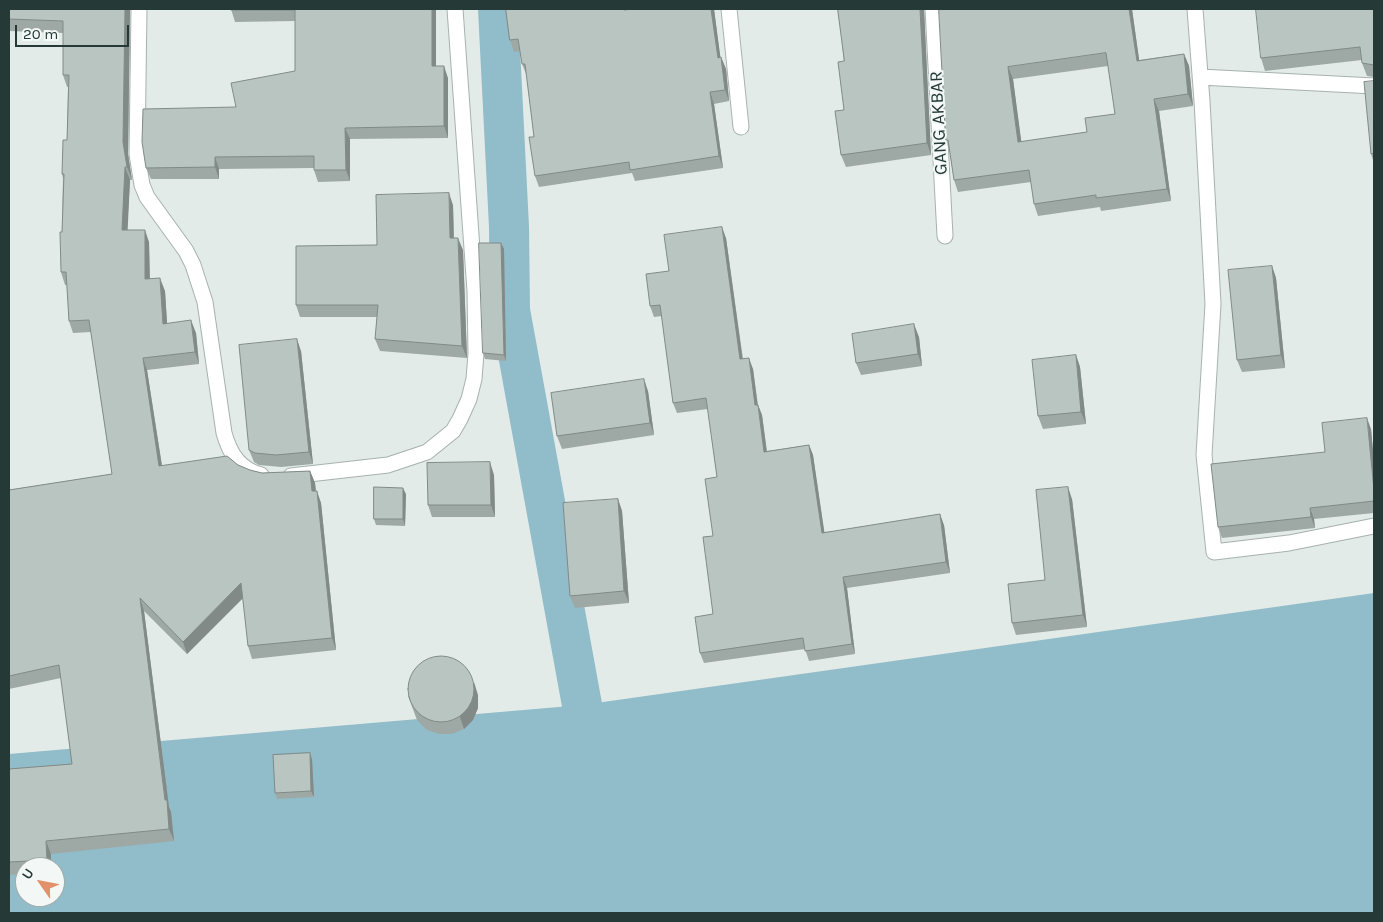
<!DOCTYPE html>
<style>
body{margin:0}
#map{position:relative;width:1383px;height:922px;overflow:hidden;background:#e3ebe8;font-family:Karla,sans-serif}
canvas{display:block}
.frame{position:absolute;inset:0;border:10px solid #253a36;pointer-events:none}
.north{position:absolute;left:15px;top:857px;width:50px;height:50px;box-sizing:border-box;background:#f3f8f6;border:1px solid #a1aca9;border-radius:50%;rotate:303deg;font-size:14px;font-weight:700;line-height:20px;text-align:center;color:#253a36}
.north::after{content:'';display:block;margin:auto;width:18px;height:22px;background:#e2926a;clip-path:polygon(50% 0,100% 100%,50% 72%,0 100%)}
.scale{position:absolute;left:15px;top:25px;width:114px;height:22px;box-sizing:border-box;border:2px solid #253a36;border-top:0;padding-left:6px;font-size:15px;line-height:18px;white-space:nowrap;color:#253a36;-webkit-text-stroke:4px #f3f8f6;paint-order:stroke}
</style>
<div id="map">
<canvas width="1383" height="922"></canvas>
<div class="frame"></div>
<div class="north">U</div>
<div class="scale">20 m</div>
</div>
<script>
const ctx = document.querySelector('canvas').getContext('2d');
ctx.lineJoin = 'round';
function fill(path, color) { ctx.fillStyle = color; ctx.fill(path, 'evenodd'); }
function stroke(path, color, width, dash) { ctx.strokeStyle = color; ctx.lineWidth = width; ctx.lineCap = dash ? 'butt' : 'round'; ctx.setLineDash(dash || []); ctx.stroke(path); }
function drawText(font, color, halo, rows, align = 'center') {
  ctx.font = font + ' Karla,sans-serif'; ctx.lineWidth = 4; ctx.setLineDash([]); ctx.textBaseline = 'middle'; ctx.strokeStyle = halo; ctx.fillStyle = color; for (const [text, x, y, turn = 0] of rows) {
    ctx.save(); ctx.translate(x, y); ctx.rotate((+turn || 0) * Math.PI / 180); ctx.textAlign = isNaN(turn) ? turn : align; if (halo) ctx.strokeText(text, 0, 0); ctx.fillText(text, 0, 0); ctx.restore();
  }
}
fill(new Path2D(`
 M1374,593V913H9V754L582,705ZM25,867H55V897H25Z`), '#91bcc9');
stroke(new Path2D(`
 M498,9L509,227L510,310L582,705`), '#91bcc9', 40);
const street = new Path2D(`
 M139,9L137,154L142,185L147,197L186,251L193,265L205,302L224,433C230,454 239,469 261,475
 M729,9L741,127
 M933,9L945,236
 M1195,9L1202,101L1213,304L1204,455L1214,552L1289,543L1374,526
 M1200,77L1374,86
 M291,476L388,465L427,452L453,431L460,419L469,399L474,379L476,353L475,291L455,9`);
stroke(street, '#a6b2af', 17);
stroke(street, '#fff', 15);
fill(new Path2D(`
 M9,9H130L128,154L132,180H130L127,230L149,242L150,279L165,291L167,324L196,333L199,364L147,370L162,466L238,465L250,470L262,473L310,471L315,483L316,491L321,503L336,650L252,659L248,646L243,598L187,654L144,611L169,807L171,812L174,841L51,854V867H25V874L9,875V769L72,764L61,678L9,689V490L112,474L91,332L73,333L69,321L67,285H65L61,272L63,178L62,174L67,140L68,87H67L63,75V33L9,31Z
 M231,9H436V66L448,78V138L350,139V181L318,182L314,170V168L219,169V179H151L146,168L236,107L295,71V21L235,22Z
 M506,9H627V10L714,9L720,57H721L726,69L729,101L714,104L723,168L635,181L632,173L539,187L535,176L534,137L527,76L522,64L520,51L514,52L510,40Z
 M838,9H924L931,155L846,167L841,155L844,110V61Z
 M939,9H1134H1132L1139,60L1184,54L1189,66L1193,106L1159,111L1171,201L1101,211L1100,207L1038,216L1034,204L1031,182L958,192L954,180L950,152L946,140ZM1108,66L1115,114L1087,132L1021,142L1013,79Z
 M1374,9V77L1367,76L1362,63V60L1265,71L1261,58Z
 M1374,81V163L1371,154Z
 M453,205L454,238L463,250L467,358L380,351L375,339L377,317H300L296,305L377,245Z
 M726,238L743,359L753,369L758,405L762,415L767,451L809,445L813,455L824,532L944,525L950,573L847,588L855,654L809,661L805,649L704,663L700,653L713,614V536L717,477L708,409L677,413L673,403L662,316L654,317L650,306L669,271Z
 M501,243L504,249L506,361L485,359L483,353Z
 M1272,266L1276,278L1285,368L1242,372L1237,360Z
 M919,337L922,366L861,375L856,363Z
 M301,351L313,464L281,467L259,465L254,462L249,450Z
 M1076,355L1080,367L1086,424L1043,429L1038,416Z
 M648,391L654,435L562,449L557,436Z
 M1371,429L1374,462V513L1314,519L1315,528L1222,538L1218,527L1325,452Z
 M494,475L495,517H432L428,505Z
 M406,494L405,526L376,525L374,519Z
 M618,499L622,511L629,603L575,608L570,596Z
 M1072,499L1087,627L1016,635L1012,623L1045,580Z
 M478,695V708L473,720L464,729L452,734H439L427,730L417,720L408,696Z
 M312,759L314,797L277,799L275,793Z`), '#9ea9a6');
fill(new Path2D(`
 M125,9H130L128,154L132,180L127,167L123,142Z
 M432,9H436V78L432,66Z
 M711,9H714L722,69L718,58Z
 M920,9H924L931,155L927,143Z
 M1129,9H1132L1141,73L1137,61Z
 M1184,54L1189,66L1193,106L1188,94Z
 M721,57L726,69L729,101L725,90Z
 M444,66L448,78V138L444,126Z
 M1008,67L1013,79L1023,154L1018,142Z
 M710,92L714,104L723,168L719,156Z
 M1154,99L1159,111L1171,201L1167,189Z
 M345,128L350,139V181L346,170Z
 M215,157L219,169V179L215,167Z
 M125,167L130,180L127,243L122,230Z
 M449,193L453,205L454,250L450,238Z
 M722,227L726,238L744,370L740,359Z
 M145,230L149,242L150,292L145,279Z
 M458,238L463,250L467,358L462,346Z
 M501,243L504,249L506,361L504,355Z
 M1272,266L1276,278L1285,368L1281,355Z
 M160,278L165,291L168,337L163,324Z
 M191,320L196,333L199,364L195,352Z
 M914,324L919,337L922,366L918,354Z
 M297,339L301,351L313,464L309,452Z
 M1076,355L1080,367L1086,424L1081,412Z
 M143,358L147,370L164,479L159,466Z
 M749,358L753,369L759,416L755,405Z
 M644,379L648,391L654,435L650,423Z
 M758,405L762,415L768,462L764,452Z
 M1367,418L1371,429L1374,462V490Z
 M809,445L813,455L826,543L822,533Z
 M490,462L494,475L495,517L491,505Z
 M310,471L315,483L317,504L312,491Z
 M1068,487L1072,499L1087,627L1083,615Z
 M403,488L406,494L405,526L403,519Z
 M317,491L321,503L336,650L332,638Z
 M618,499L622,511L629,603L624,591Z
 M1310,508L1314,519L1315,528L1311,517Z
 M940,514L944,525L950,573L946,562Z
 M843,577L847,588L855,654L852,644Z
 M241,583L246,595L187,654L183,642Z
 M140,598L144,611L169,807L171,812L174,841L169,829Z
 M474,682L478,695V708L473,720L464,729L460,717Z
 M310,753L312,759L314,797L311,791Z
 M46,841L51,854V867H49L47,860Z`), '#818a87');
const building = new Path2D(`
 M9,9H125L123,142L127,167H125L122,230H145V279L160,278L163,324L191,320L195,352L143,358L159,466L227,456L238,465L250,470L262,473L310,471L312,491H317L332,638L248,646L241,583L183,642L140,598L165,800H167L169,829L46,841L47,860L9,862V769L72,764L59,665L9,676V490L112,474L89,320L69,321L66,272H61L60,232H62L64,174H62L63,140H67L69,75H63V21L9,19Z
 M231,9H432V66H444V126L345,128L346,170H314V156L215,157V167L146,168L142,142L143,109L236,107L231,83L295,71V10H231Z
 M506,9H624V10L633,9H711L718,58L721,57L725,90L710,92L719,156L630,170L629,162L535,176L529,137H534L525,64H522L518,39L510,40Z
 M838,9H920L927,143L841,155L835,111L844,110L838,62L844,61Z
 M939,9H1129L1137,61L1184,54L1188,94L1154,99L1167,189L1096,198V195L1034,204L1029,170L954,180L948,140H946ZM1106,53L1115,114L1085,118L1087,132L1018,142L1008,67Z
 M1256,9H1374V65L1362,63L1360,47L1261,58Z
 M1374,81V153L1371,154L1364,82Z
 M449,193L450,238H458L462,346L375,339L378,305H296V246L377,245L376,195Z
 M722,227L740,359L749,358L755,405H758L764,452L809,445L822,533L940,514L946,562L843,577L852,644L805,651L803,638L700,653L695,617L713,614L703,537L713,536L705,479L717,477L706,398L673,403L660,305L650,306L646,274L669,271L664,235Z
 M479,243H501L504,355L483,353Z
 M1272,266L1281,355L1237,360L1228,270Z
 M914,324L918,354L856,363L852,334Z
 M297,339L309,452L276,455L255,453L249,450L239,345Z
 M1076,355L1081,412L1038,416L1032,360Z
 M644,379L650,423L557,436L551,393Z
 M1367,418L1374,490V501L1310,508L1311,517L1218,527L1211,464L1325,452L1322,423Z
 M490,462L491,505H428L427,463Z
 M374,487L403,488V519H374Z
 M1068,487L1083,615L1012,623L1008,584L1045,580L1036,490Z
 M618,499L624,591L570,596L563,503Z
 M408 689a33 33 0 1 1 66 0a33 33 0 1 1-66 0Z
 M310,753L311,791L275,793L273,755Z`);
fill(building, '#b8c5c1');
stroke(building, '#818a87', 1);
drawText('18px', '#253a36', '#f3f8f6', [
 ["GANG AKBAR",939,123,-93]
]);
</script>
